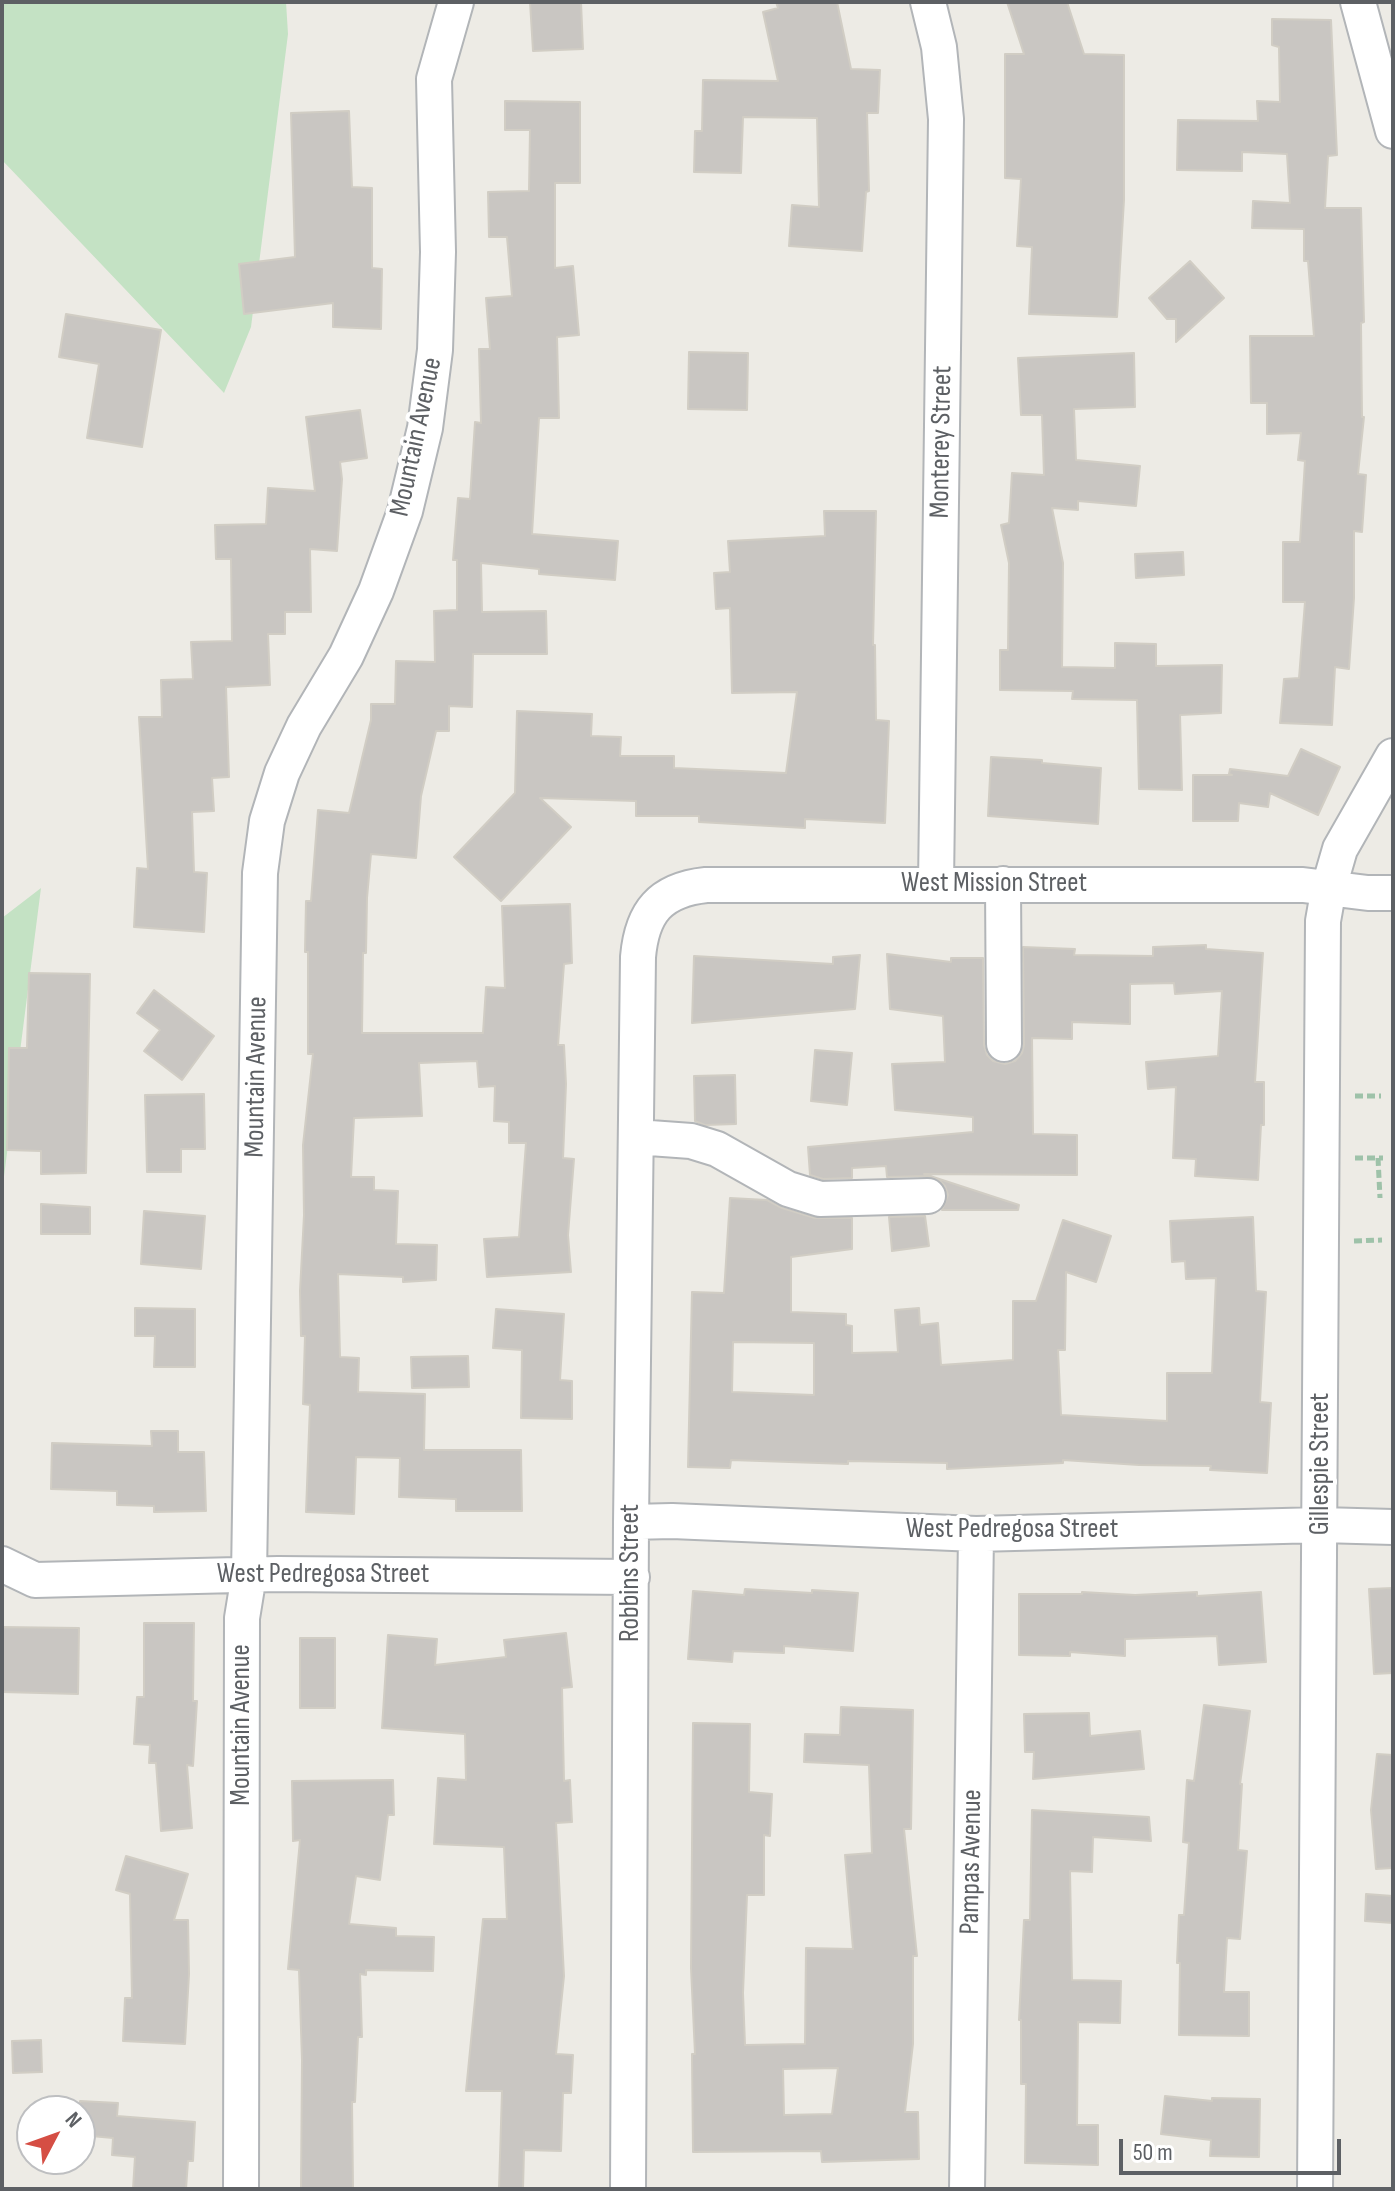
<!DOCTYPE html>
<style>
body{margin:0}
#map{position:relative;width:1395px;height:2191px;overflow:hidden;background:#edebe5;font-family:"Sofia Sans Condensed",sans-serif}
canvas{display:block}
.frame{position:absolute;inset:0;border:4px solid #5d6064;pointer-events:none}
.north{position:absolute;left:16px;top:2095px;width:80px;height:80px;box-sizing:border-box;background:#fff;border:2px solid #bebfc1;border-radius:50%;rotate:49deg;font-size:22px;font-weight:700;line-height:32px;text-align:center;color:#5d6064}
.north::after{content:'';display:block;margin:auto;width:28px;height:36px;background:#d54e44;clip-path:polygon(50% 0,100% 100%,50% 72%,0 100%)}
.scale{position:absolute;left:1119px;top:2139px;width:222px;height:36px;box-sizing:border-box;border:4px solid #5d6064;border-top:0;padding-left:10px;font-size:24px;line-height:28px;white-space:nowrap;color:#5d6064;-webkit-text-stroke:6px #fff;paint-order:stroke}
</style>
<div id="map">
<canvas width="1395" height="2191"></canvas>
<div class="frame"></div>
<div class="north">N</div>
<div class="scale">50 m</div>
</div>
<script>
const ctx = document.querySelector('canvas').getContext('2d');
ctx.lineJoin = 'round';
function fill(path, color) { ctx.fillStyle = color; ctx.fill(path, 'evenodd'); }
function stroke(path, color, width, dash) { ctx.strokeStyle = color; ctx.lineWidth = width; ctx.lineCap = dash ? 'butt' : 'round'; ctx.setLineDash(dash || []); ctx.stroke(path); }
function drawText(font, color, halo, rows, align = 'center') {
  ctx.font = font + ' "Sofia Sans Condensed",sans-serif'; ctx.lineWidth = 8; ctx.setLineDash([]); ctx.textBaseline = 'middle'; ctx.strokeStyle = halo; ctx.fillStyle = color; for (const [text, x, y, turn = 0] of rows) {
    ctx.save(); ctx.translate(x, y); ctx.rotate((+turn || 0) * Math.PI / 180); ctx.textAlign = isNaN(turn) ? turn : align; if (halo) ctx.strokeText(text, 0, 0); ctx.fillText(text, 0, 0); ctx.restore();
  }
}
fill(new Path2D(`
 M2,2H286L288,34L251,327L224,393L2,160Z
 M41,888L2,1192V918Z`), '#c4e2c4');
const building = new Path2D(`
 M530,2H581L583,49L533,51Z
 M776,2H837L851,69L880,70L878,113H867L869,191L866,192L862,251L789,246L792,205L819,207L817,118L743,117L741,173L694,172L695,131H702L703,80L778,81L763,12L778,8Z
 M1007,2H1067L1084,54L1124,55V200L1117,317L1029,314L1032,247L1017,246L1021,179L1005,178V54H1024Z
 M1272,19L1331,20L1337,155L1328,156L1325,208H1361L1364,322L1361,323L1362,417H1364L1358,474L1366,475L1362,532L1354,531V598L1349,669L1335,667L1332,725L1280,723L1284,679L1299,678L1305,602H1283V542H1300L1305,461L1298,460L1301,433L1267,434V403H1251L1250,336H1314L1308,261H1304V229L1252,228L1253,201L1290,203L1287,154L1242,152V171L1177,170L1178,120L1258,121L1257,101L1280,102L1279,47L1272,45Z
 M505,101L580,102V183H555V268L573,266L579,335L557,337L559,418H539L532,534L618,541L615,580L539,574V569L481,563L482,612L546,611L547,654H473L472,707L449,706V731H436L421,796L416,858L371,854L367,898L366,953H363L362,1033H483L486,987L505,988L502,906L570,904L572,963L564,964L558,1045H564L566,1084L563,1158L574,1159L568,1235L571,1272L487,1277L484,1239L519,1237L526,1143H509V1122L494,1121L495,1086L479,1087L477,1061L419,1063L422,1116L354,1118L351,1177H374V1190L398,1191L396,1244L437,1245L436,1280L403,1282V1277L338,1274L340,1357L359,1358L358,1392L425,1394L424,1450H521L522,1511H456V1499L399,1497L400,1458L356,1457L354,1514L306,1512L310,1405L303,1404L305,1336H301L300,1291L304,1215L303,1145L313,1054H308V952H305L306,901H311L318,810L349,813L371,720V704H395L396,661L435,662L434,611L457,610V560H453L458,498L470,499L475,422L481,423L479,349H490L486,298L512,296L507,237H489L488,192L529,191L530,130H505Z
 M349,111L352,187L372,188V268L382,269L381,329L333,327V303L244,314L239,264L295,257L291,113Z
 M1190,261L1224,298L1176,342V319H1167L1149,298Z
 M66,314L161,330L142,447L87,438L99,364L59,357Z
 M689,352L748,353L747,410L688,409Z
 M1134,353L1135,407L1074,409L1076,460L1140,466L1136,506L1078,501V510L1052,508L1063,563L1062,667L1115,668V643L1156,644V666L1222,665L1221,713L1180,715L1182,790L1139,789L1137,700L1072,699L1073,691L1000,690V650H1008L1009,563L1001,525L1009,523L1012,473L1044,475L1042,415H1021L1018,358Z
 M360,410L367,458L340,462L342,479L337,551L310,549L311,612H285V634H268L270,685L226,687L229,777L212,778L214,811L192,812L194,872L207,873L204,932L134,927L137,868L148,869L139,717H162L161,680L193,679L191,642L232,641L231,559H216L215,525L266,524L268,488L315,491L306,417Z
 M824,511H876L873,645H875L876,720L889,721L885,823L805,819V828L699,822V816H636V801L540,798L571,827L501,901L454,857L515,793L517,711L592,714L591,736L621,737L620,756H674V768L786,773L797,692L732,693L730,608L716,609L714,573L730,572L728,541L825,536Z
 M1183,552L1184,575L1136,578L1135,554Z
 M1301,749L1340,767L1318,815L1270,793L1268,807L1239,803L1238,821H1193V775H1232L1229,774L1230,769L1288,776Z
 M991,757L1042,760V763L1101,768L1098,824L988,816Z
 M1206,945V949L1263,953L1255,1082H1264V1125H1261L1258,1180L1195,1176L1196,1159L1173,1158L1176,1087L1148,1089L1146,1062L1218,1056L1222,991L1175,994L1174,983L1130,984V1024L1072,1022V1039L1032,1038L1033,1134L1077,1135V1175L924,1174L1019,1205L1018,1210H942L948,1195L945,1186L938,1179L927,1176L887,1177L886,1166L852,1168V1178L823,1179L810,1175L808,1147L973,1132V1117L895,1110L892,1064L945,1062L943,1016L890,1009L887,954L951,962V958H983L984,1045L987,1055L993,1061L1005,1064L1015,1061L1022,1053L1024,1045L1023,947L1075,949L1074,955L1153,956V947Z
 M860,955L855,1009L692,1023L694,956L833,964V957Z
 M29,973L90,974L86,1173L41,1174V1151L7,1150L9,1048H27Z
 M154,990L214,1036L182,1080L144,1051L160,1030L137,1013Z
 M815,1050L852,1053L847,1105L811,1101Z
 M735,1075L736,1124L705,1125L695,1121L694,1076Z
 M204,1094L205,1149H181V1172H147L145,1095Z
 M730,1198L767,1200L782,1208L815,1218H852V1249L791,1257V1312L846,1314V1325L852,1326V1353L898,1352L895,1310L919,1308L920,1325L938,1323L941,1365L1013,1360V1301H1036L1063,1220L1111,1236L1096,1282L1066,1272L1065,1350H1058L1061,1415L1167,1421V1373H1212L1216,1278L1186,1279L1185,1261L1172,1262L1170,1221L1253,1217L1256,1291L1266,1292L1260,1402L1271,1403L1267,1473L1210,1470L1211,1466L1139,1465L1063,1460V1463L947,1469V1463L848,1461V1464L731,1460L730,1468L688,1467L692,1292L724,1293ZM733,1342L814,1343V1395L732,1392Z
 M41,1204L90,1207V1234H41Z
 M144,1211L205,1216L201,1269L141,1264Z
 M925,1216L929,1246L892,1251L889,1217Z
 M135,1308L195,1309V1367H154L155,1336H135Z
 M496,1309L564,1314L560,1380L572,1381V1419L521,1418L522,1350L493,1348Z
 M468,1356L469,1387L412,1388L411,1357Z
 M151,1431H178V1452H204L206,1511L154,1512V1506L117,1505V1491L51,1489L52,1443L152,1446Z
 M1393,1588V1673L1374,1674L1369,1589Z
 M745,1589L812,1593V1590L858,1593L853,1651L784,1646V1653L733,1651L732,1662L688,1659L693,1591L744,1595Z
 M1082,1592L1135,1595L1197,1592V1596L1261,1592L1266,1662L1219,1665L1217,1636L1125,1639V1656L1070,1652V1656L1019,1655V1594H1082Z
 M144,1623H194L193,1701H197L193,1766L187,1765L192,1828L161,1831L156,1763H149L150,1745L134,1744L137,1697H144Z
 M2,1627L79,1628L78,1694L2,1692Z
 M566,1633L572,1687L562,1688L564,1781L570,1780L572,1822L556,1823L564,1976L556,2054L573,2055L571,2093H563L561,2151L524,2150L523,2189H499L502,2091H466L483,1919H507L504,1847L434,1844L438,1778L466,1780L465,1734L382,1728L388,1635L437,1639L435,1665L506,1657L504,1640Z
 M300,1638H335V1708H300Z
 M1204,1705L1250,1711L1240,1784H1242L1238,1850L1247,1851L1240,1939L1227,1938L1224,1992H1249V2036L1179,2035L1180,1963H1177L1179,1915H1184L1189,1843L1183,1842L1187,1780L1194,1781Z
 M841,1707L913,1710L911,1829H904L917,1956H913V2044L905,2112H918L919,2159L822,2162L821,2151L693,2152L692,2054H695L691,1968L693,1723L750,1724L749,1792L772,1794L770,1836L764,1835V1895H747L743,1993L745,2045L805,2044L806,1948L853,1949L845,1855L872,1853L869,1765L804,1762L805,1734L840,1735ZM838,2068L832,2114L784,2115L783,2069Z
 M1089,1713L1090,1736L1140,1731L1144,1769L1033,1779L1034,1752H1025L1024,1714Z
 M1377,1754L1393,1755V1868L1376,1869L1371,1810Z
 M393,1780L394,1815H388L380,1880L356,1876L349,1924L396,1928V1936L434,1937L433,1971L366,1970V1975L360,1974L362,2037H358L355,2102H352L353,2189H301L302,2060L299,1970L288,1969L300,1840L293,1841L292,1781Z
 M1032,1810L1149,1817L1151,1841L1093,1837L1092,1872L1070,1871L1072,1980L1121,1981L1120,2023L1078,2022L1077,2125H1098V2165L1025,2163L1026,2084H1021V2020H1019L1024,1920H1030Z
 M126,1856L188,1874L174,1920H188L189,1974L185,2044L123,2041L125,1998H132L130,1894L116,1890Z
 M1366,1894L1393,1896V1923L1365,1921Z
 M41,2040L42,2072L13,2073L12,2041Z
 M1165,2096L1212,2101V2098L1260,2099L1259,2157L1210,2156L1211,2140L1161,2134Z
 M80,2101L118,2103L117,2116L195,2122L193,2161H188L186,2189H133L135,2157L112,2155L113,2138L80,2135Z`);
fill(building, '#c9c6c2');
stroke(building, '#d1cdc4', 2);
const minor = new Path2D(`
 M928,2L939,47L946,119L936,884
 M1358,2L1393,131
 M1003,884L1004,1044
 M636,1137L691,1141L717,1149L788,1189L820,1199L928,1196
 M631,1522L672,1521L976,1534L1321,1525L1393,1527
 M2,1564L35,1580L278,1574L632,1577
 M241,2189L242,1618L249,1575L260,873L267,821L282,773L304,726L346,656L376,591L405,511L425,428L435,350L438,252L434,79L456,2
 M628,2189L631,1522L638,957C642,912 660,890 706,885H1303L1368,893H1393
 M967,2189L976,1534
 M1315,2189L1323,921L1329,887L1340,849L1393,756`);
stroke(minor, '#b2b5b8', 38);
stroke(new Path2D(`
 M1355,1096H1381
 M1355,1158H1383
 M1378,1158L1380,1198
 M1354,1241L1382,1240`), '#9ec2a9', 5, [8, 4]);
stroke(minor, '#fff', 34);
drawText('28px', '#5d6064', '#fff', [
 ["Mountain Avenue",417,437,-78],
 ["Monterey Street",942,442,-89],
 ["West Mission Street",994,884],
 ["Mountain Avenue",257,1077,-89],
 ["Gillespie Street",1321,1464,-90],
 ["West Pedregosa Street",1012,1530],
 ["Robbins Street",631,1573,-90],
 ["West Pedregosa Street",323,1575],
 ["Mountain Avenue",242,1725,-90],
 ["Pampas Avenue",972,1862,-89]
]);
</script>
